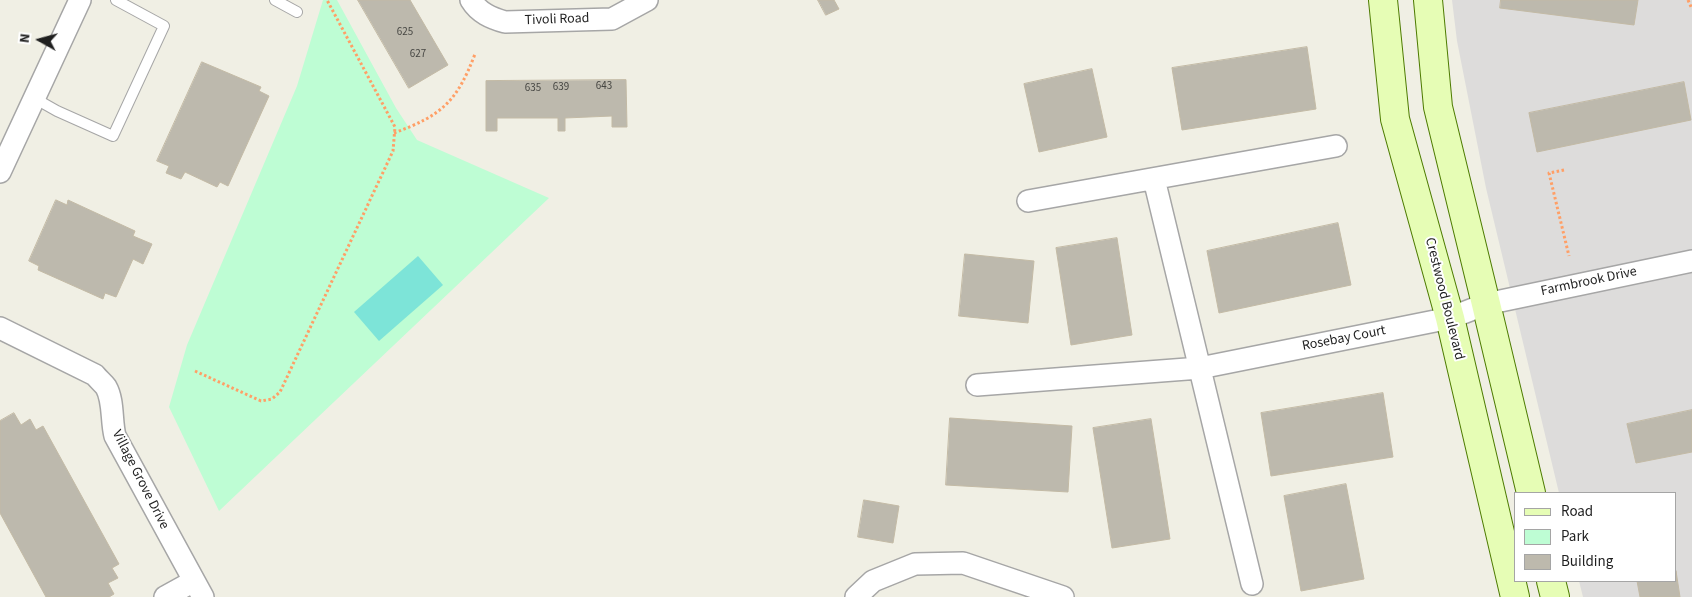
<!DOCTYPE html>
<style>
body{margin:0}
#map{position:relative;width:1692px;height:597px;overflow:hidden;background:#f0efe4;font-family:"Source Sans 3",sans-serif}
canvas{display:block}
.legend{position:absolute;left:1514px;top:492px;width:162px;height:90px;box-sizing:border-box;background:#fff;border:1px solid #a5a5a5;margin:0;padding:6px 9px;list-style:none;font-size:15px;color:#1f1f1f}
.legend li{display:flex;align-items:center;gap:10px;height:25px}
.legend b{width:25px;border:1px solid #a5a5a5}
.north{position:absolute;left:15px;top:15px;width:50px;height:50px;-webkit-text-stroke:4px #fff;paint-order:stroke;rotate:277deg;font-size:14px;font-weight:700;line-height:20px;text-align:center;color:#1f1f1f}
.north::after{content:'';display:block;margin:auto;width:18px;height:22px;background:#1f1f1f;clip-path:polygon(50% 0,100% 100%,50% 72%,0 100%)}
</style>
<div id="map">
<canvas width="1692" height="597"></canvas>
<ul class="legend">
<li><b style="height:6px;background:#e6fdb5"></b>Road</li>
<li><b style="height:14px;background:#befdd4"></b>Park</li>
<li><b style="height:14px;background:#bdb9ad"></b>Building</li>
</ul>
<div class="north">N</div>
</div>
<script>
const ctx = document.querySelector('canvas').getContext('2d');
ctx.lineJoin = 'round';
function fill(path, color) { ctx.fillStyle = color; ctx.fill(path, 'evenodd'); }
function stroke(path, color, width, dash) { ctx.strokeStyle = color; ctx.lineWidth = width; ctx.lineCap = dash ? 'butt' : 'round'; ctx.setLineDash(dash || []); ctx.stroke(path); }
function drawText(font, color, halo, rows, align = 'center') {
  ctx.font = font + ' "Source Sans 3",sans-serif'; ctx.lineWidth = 4; ctx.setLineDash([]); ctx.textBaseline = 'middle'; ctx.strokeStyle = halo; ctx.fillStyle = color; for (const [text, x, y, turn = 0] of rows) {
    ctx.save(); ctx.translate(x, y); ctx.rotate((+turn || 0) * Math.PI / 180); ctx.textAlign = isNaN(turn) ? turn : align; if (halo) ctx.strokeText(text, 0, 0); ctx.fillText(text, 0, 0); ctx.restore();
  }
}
fill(new Path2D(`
 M1452,0H1692V597H1583L1579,581H1676V493H1559L1486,188L1457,41Z`), '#dddcdb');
fill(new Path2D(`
 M323,0H337L396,108L417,140L549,198L219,511L169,407L187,345L297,86Z`), '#befdd4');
fill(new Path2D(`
 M418,256L443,285L379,341L354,312Z`), '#7de4d8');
const building = new Path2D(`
 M358,0H410L448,65L409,88Z
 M818,0H834L839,9L826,15Z
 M1501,0H1638L1634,25L1500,8Z
 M1307,47L1316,109L1182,130L1172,68Z
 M202,62L261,87L259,91L269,96L228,186L220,182L217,187L185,172L181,179L166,173L169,166L157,161Z
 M1092,69L1107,137L1039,152L1024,84Z
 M626,80L627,127H612V116L565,118V131H558V118H497V131H486V81Z
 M1684,82L1691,120L1537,152L1529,113Z
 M56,200L67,205L68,200L135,231L133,236L152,244L143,264L133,259L116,297L105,293L103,299L38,270L39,266L29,261Z
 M1338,223L1351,285L1219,313L1207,251Z
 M1117,238L1132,335L1071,345L1056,248Z
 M965,254L1034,261L1028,323L959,316Z
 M1383,393L1393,457L1271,476L1261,413Z
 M1692,410V452L1636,463L1627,424Z
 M14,413L21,425L30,419L36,430L43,426L119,564L112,568L118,578L108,583L114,594L109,597H46L0,513V421Z
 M950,418L1072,426L1068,492L946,485Z
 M1151,419L1170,539L1112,548L1093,428Z
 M1346,484L1364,579L1301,591L1284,496Z
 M864,500L899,506L893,543L858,537Z
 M1676,571L1680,597H1640L1637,581H1676Z`);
fill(building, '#bdb9ad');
stroke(building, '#c3baa5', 1);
const service = new Path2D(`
 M275,0L297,12
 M34,98L57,111L113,136L164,26L116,0`);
const minor = new Path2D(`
 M471,0C479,13 491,18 505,22L612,19L647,0
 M0,172L80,0
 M1154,179L1252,584
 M1028,201L1336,146
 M0,328L95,375C98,379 103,383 106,387C114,401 111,421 115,436L203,597
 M977,385L1200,368L1450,318L1486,304L1692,261
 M165,597L194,581
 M856,597L873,581L915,564L963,563L1063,597`);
const secondary = new Path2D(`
 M1383,0L1395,119L1450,318L1515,597
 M1428,0L1438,107L1486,304L1531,493
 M1551,581L1555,597`);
stroke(service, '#a6a6a6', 12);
stroke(minor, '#a6a6a6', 24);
stroke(secondary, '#4d7b00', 30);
stroke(new Path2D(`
 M1688,0L1692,9
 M394,133C443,115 457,101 475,54
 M1564,170L1549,173L1569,256
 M195,371L261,401L272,399L280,392L393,151L395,127L327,0`), '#ff9f66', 3, [2.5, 2.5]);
stroke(service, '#fff', 10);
stroke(minor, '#fff', 21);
stroke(secondary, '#e6fdb5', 28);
drawText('11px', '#464642', null, [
 ["625",405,33],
 ["627",418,55],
 ["643",604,87],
 ["639",561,88],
 ["635",533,89]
]);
drawText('14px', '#1f1f1f', '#fff', [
 ["Tivoli Road",557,20,-2],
 ["Farmbrook Drive",1589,282,-12],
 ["Crestwood Boulevard",1444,299,76],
 ["Rosebay Court",1344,339,-11],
 ["Village Grove Drive",140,480,63]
]);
</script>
